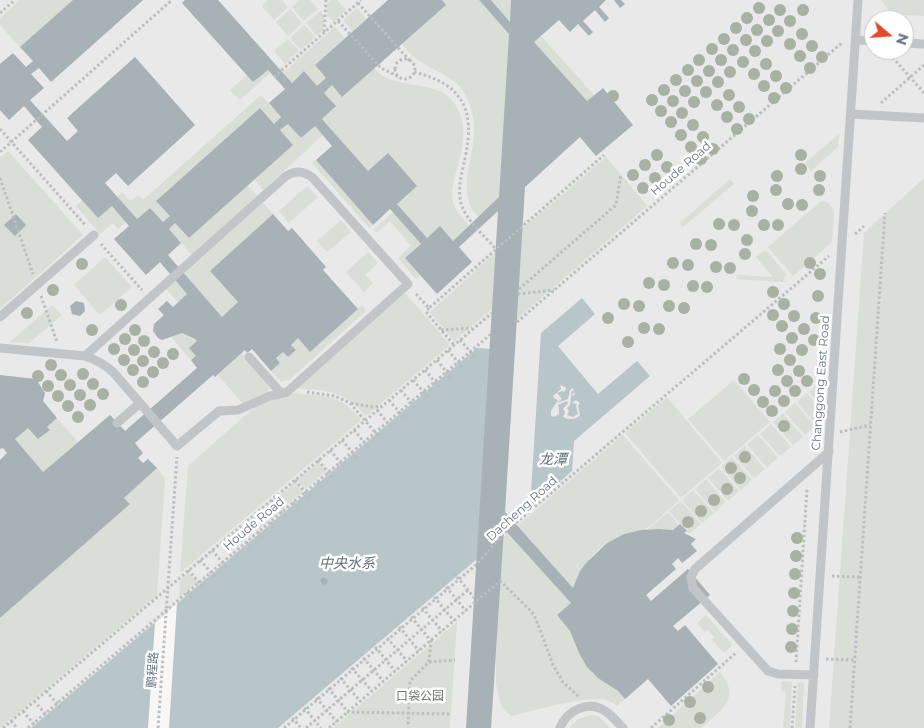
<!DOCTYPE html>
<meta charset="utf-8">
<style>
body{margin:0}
#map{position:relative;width:924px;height:728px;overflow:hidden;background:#f8f7f5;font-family:Montserrat,sans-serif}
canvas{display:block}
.north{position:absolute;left:864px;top:10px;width:50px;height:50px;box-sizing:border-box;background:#fff;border:1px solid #c1c8cc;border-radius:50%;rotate:108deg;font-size:14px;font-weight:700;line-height:20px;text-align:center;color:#63757f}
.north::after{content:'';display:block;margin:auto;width:18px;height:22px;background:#e14b2c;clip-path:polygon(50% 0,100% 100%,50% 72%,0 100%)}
</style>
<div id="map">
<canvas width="924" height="728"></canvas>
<div class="north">N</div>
</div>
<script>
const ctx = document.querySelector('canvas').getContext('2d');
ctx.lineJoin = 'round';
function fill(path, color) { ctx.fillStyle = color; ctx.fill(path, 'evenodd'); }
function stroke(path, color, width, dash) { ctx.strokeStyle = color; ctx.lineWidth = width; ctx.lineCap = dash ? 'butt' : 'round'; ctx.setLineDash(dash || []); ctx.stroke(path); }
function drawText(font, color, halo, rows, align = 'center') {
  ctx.font = font + ' Montserrat,"Noto Sans SC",sans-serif'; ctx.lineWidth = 5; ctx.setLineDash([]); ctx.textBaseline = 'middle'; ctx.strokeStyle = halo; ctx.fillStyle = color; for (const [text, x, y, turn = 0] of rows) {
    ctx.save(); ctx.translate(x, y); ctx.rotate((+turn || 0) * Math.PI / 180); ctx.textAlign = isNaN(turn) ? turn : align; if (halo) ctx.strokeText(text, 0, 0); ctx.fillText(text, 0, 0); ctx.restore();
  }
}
fill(new Path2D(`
 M0,0H924V728H0ZM874,20H904V50H874Z`), '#e8e9e8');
fill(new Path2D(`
 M20,0H73L20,47L0,25V18Z
 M268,0H282L288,7L274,20L262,6Z
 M300,0H310L318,9L304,21L292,7Z
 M332,0H337L346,10L333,22L327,15V4Z
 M442,0H479L509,34L499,197L478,217C454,189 476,158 474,125C474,115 470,105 466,96C455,74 433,72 415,58C410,54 406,49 402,44L446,5Z
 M491,0H511L510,22Z
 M881,0H924V16L892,14Z
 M357,8L366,19L352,31L343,20Z
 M290,9L302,23L288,36L276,22Z
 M320,11L324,16L323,30L317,36L306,23Z
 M304,25L315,37L301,50L290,38Z
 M335,27L345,38L315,65L326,78L317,86L304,71L292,83L283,73Z
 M541,36L594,95L587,101L534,42Z
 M288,39L299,51L285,64L274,51Z
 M374,68C396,94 438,75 456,106C478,142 443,181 455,207C458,214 464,220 469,225L453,241L440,227L427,238L397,204L388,154L368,171L322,119L336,106L324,93L332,85L343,97Z
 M268,70L270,73L240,100L230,90L247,75L253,82Z
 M261,95L281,117L274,124L260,108L156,201L170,216L163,222L150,208L137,219L117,197L122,192L130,201L138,195L143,200Z
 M288,124L301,138L315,126L323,135L263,190L254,179L293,145L280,130Z
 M839,134L838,147L811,171L805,163Z
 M8,151L83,235L0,309V158Z
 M606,157L647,206L517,319L522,229Z
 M316,160L373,225L369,228L312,163Z
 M924,178V728H829L864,233Z
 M730,179L734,184L683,227L680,223Z
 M248,185L257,196L192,255L169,229L175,223L189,238Z
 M307,186L318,197L289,223L279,211Z
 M82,200L98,218L112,206L126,222L118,229L113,223L100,234L76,206Z
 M821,201L827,202L832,207L834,214L832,242L793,276L768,247Z
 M263,203L273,214L210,271L238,302L222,317L184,274Z
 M393,212L421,244L405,258L421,276L416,279L398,258L411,246L390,221L376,233L373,230Z
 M341,220L351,232L327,252L317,241Z
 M766,250L787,275L784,278L783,282L736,279L737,275L773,277L756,257Z
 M368,252L378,263L365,275L373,283L364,292L346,272Z
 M496,252L492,309L454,341L430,312Z
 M105,257L132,287L100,315L74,285Z
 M176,281L187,294L178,302L166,289Z
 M403,294H406L450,345L366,416C343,390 329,391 296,388Z
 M52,305L62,315L29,343L10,342Z
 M362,305L366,311L289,380L281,382L271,371L280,363L276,358L283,352L288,357L296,350L291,345L298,338L310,352Z
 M182,333L197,341L196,356L191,360L171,337Z
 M242,353L270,388L268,392L243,404L218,375Z
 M734,380L770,422L724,461L688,419Z
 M819,383L822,388L821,406L809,392Z
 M294,393C326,397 340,393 361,420L180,573L188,466L256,406Z
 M807,393L821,410L820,422L816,425L797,402Z
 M667,397L722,463L681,498L625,433Z
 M795,403L815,426L805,435L785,412Z
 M783,413L803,437L793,445L773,422Z
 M57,418L78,442L43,472L15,439L28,428L39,439L49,430L47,427Z
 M771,424L791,447L780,456L760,434Z
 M623,435L679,500C671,507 652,526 644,530C638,532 631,532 625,534C600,542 582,564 573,588L517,526Z
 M758,435L778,458L767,467L747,445Z
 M745,446L765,469L754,478L734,456Z
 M732,457L752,480L741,490L721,467Z
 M319,462L326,471L305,489L297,480Z
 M157,468L165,478L157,595L0,728V618L129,504L124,498Z
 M719,468L739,491L728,501L708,478Z
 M706,479L726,502L715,512L695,489Z
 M295,482L303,491L281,510L274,501Z
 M693,490L714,513L702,523L682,500Z
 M681,501L701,524L689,534L669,511Z
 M271,503L279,511L258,530L250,521Z
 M668,512L679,525L673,530L648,529Z
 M248,523L255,531L234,549L227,541Z
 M508,534L571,603L557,616L570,631L579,653L592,673L618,691L625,699L617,706C612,702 606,699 599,699C572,699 537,710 511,716L501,706L496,684V657L503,537Z
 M189,573L197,582L179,597L180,580Z
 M706,615L733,645L724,653L712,640L714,637L708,630L705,632L697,623Z
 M457,622L450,728H333Z
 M720,672C742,698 721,710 701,728H658Z
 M782,681L792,682L790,728H783L786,692L781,691Z
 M798,682L804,683L802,728H795Z
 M591,715L600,717L610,728H569L578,719Z`), '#d9dfd6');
fill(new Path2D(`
 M582,298L595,314L558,346L598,394L637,361L650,376L574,441L572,471L530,508L541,333ZM560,385L565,387L566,389L564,392L562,391L557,393L562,399L557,403L568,399L570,390L573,388L575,395L572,396L574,392L572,390L570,405L567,408L569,411L567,415L573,417L578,414L576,406L577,404L572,403L576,400L580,403L578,406L580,415C577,420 568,420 563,417L565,412L563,409L568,403L567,401L558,405L559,409V414L554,417L551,416V411L558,400L554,398L553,396L561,389Z
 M477,348L490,349L477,559L278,728H31Z`), '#b9c6c9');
fill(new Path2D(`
 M177,603L169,728H148L155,623Z`), '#f8f7f5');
fill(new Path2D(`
 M73,0H143L51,82L39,68L31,74L44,88L30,100L67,141L78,131L67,118L135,57L195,125L128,186L116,173L105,183L137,219L150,208L163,222L170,216L156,201L260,108L274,124L281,117L269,103L285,89L268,70L253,82L182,3L185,0H218L292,83L304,71L317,86L326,78L315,65L388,0H442L446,5L342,97L332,85L324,93L336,106L322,119L368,171L388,153L417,186L397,204L427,238L440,226L453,241L499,197L509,34L479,0H491L510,22L511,0H606L599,7L609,18L605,22L595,10L583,21L593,32L589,36L578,24L570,32L559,20L534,42L587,101L603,88L633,125L596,156L580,137L525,187L505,512L573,588L580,571L586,563L607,543L624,534L641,530L659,529L673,530L680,524L687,531L684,533L696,539L691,544L697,551L682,563L678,558L672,564L676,569L646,595L651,601L688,569L710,595L673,626L678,631L685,625L718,664L671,706L648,679L625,699L618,691L598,678L587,667L579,653L570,631L557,615L571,603L504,529L491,728H466L498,211L459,247L472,262L437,294L405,258L421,244L390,209L373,225L316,160L332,146L315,126L301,138L288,124L280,130L293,145L189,238L175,223L169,229L181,243L168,255L222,317L238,302L210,271L273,214L288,231L292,228L326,267L323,270L358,309L310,352L298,338L291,345L296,350L288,357L283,352L276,358L280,363L271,371L252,349L247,353L245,350L215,377L213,375L135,443L143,453L138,458L143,463L148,459L157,468L124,498L130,504L0,618V460L7,453L3,448L0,449V375L36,379L45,393L43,401L57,418L47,427L50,430L38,439L28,428L15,439L43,472L110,415L125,431L197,368L191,360L196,356L189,348L197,341L195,339L182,333L162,340L158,338L153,331L154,324L164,315L158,309L167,301L173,307L187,294L160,262L146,275L114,239L129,226L112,206L98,218L28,140L42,127L24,106L9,120L0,110V64L13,53L26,67L33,61L20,47Z
 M614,0H621L625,4L620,8Z
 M16,214L26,225L15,236L4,225Z
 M76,301L84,303L85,311L80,316L72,314L70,306Z
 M323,577L327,579L328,582L325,585L322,584L320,580Z`), '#a7b1b6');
stroke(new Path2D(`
 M358,3L410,61
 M0,13L15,0
 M338,21L381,68L401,78
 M324,32L326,0
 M886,50L924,93
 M395 69a10 10 0 1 1 20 0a10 10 0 1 1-20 0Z
 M414,72C462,84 476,109 465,158C462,173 457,188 461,203C465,219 485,237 496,249
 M274,77L361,0
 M881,103L924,65
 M0,129L86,226
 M0,152L172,0
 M0,178L33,274
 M855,234L864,226
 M101,244L142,290
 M519,289L616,205L621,174
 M416,294L429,308L604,155
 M518,294L554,290
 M41,296L57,342
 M429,308L426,312L454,345
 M517,322L843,42
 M441,330L472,328
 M460,340L475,357
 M448,350L463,368
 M437,360L451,378
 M425,370L440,388
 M413,380L428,397
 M401,390L416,408
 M307,392L335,396L350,403L380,438
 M389,400L404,418
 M351,403L373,407L382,406
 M377,410L392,428
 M354,430L369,448
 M840,432L870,425
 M342,440L357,458
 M330,450L345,468
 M318,460L333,478
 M295,480L310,498
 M317,482L322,488
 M271,500L286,518
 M293,502L298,508
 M248,520L263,538
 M270,522L274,528
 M224,540L239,558
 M246,542L251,548
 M212,550L227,568
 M200,560L216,578
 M188,570L204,588
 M454,573L477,601
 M832,576L860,577
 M443,583L466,611
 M187,592L192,598
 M431,593L454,621
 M419,604L442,631
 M408,613L431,641L429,662L410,681L408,727
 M396,623L419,651
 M384,634L407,661
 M372,643L395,671
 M360,654L383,681
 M826,659L854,660
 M429,662L455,660
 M796,662L807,489
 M348,664L372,691
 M337,674L360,701
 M325,684L348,712L451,714
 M46,691L62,709
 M313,694L337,722
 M34,701L50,719
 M301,704L321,728
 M23,711L37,728
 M289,714L301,728
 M11,721L17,728
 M278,724L281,728
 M3,728L492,313
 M28,728L491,334
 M158,728L177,457
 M284,728L477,564L503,534L829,256
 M306,728L468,590
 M329,728L500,581L531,611L536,619L553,665L563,682L578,696
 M651,728L737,652
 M792,728L795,686
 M850,728L885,213`), '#bbbec0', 3, [2.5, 2.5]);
stroke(new Path2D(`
 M856,40L874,41
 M904,43L924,44
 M851,114L924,118
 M0,317L94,235
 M0,348L85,356C97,360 105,364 114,373L177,446L219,411L238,410L270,396L287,392L408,284L312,177C302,171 296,170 286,176L85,356
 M249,357L281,393
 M117,423L140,403
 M814,675L778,674L768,671L693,588L691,577L695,569L829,452
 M560,728C567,710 588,700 605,711C612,715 617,722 623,728
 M810,728L858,0`), '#c1c5c8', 9);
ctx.fillStyle = '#a8b1a4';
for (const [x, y] of [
 [759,8],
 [780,10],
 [803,10],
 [747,18],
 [769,20],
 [790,21],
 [736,28],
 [757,30],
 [778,31],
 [802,34],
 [724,39],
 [746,40],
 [767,41],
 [790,44],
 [812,46],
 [712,49],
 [733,50],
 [755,51],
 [800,56],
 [822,57],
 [699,60],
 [721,60],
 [743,62],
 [766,64],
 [810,68],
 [688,70],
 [709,71],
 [730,72],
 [754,74],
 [776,76],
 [676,80],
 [697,81],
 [718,82],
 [764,86],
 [786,88],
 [664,90],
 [685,91],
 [706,92],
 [729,95],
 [613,96],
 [774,98],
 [652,100],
 [673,101],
 [694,102],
 [717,105],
 [739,107],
 [661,111],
 [682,113],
 [727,117],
 [749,119],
 [671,122],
 [693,125],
 [737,129],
 [681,135],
 [703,137],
 [691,147],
 [713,149],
 [657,155],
 [801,155],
 [701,159],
 [645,165],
 [667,167],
 [801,169],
 [633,175],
 [777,176],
 [820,176],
 [655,178],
 [643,188],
 [776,190],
 [819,190],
 [753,196],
 [788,204],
 [802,205],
 [752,211],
 [719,224],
 [734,225],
 [764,225],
 [778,225],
 [747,240],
 [696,244],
 [711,245],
 [745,254],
 [673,263],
 [810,263],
 [82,264],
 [688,265],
 [716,267],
 [730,268],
 [820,274],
 [649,283],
 [664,285],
 [693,286],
 [707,287],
 [53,290],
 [773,292],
 [818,296],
 [624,304],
 [784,304],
 [121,305],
 [639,306],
 [669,306],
 [684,308],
 [27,313],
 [773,315],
 [794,316],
 [608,318],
 [816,318],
 [782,326],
 [644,328],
 [659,329],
 [804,329],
 [92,330],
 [135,330],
 [792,338],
 [125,339],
 [814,340],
 [144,341],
 [628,342],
 [114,349],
 [780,349],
 [134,350],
 [802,350],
 [154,352],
 [173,354],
 [124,360],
 [790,360],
 [143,361],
 [163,363],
 [51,365],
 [133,370],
 [778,370],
 [799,371],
 [153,372],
 [83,374],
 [61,375],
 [38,376],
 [744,379],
 [787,381],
 [807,381],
 [143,382],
 [93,384],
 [70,385],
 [48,386],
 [754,390],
 [775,391],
 [795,391],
 [103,394],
 [80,395],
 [58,396],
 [784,401],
 [763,402],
 [90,405],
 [68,406],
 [772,411],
 [78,417],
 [784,426],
 [745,457],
 [731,468],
 [740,478],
 [727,489],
 [714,500],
 [701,511],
 [688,522],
 [797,538],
 [796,556],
 [795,574],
 [794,593],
 [793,611],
 [792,629],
 [791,647],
 [708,687],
 [690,702],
 [700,718],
 [669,720]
]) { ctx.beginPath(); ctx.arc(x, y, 6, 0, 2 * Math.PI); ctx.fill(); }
drawText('12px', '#63757f', '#fff', [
 ["Houde Road",681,169,-41],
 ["Changgong East Road",821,383,-86],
 ["Dacheng Road",522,509,-42],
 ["Houde Road",254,524,-40],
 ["鹏程路",153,670,-86]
]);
drawText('12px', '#677862', '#fff', [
 ["口袋公园",420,696]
]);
drawText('italic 14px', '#5e747a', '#fff', [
 ["龙潭",553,460],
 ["中央水系",347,564]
]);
</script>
